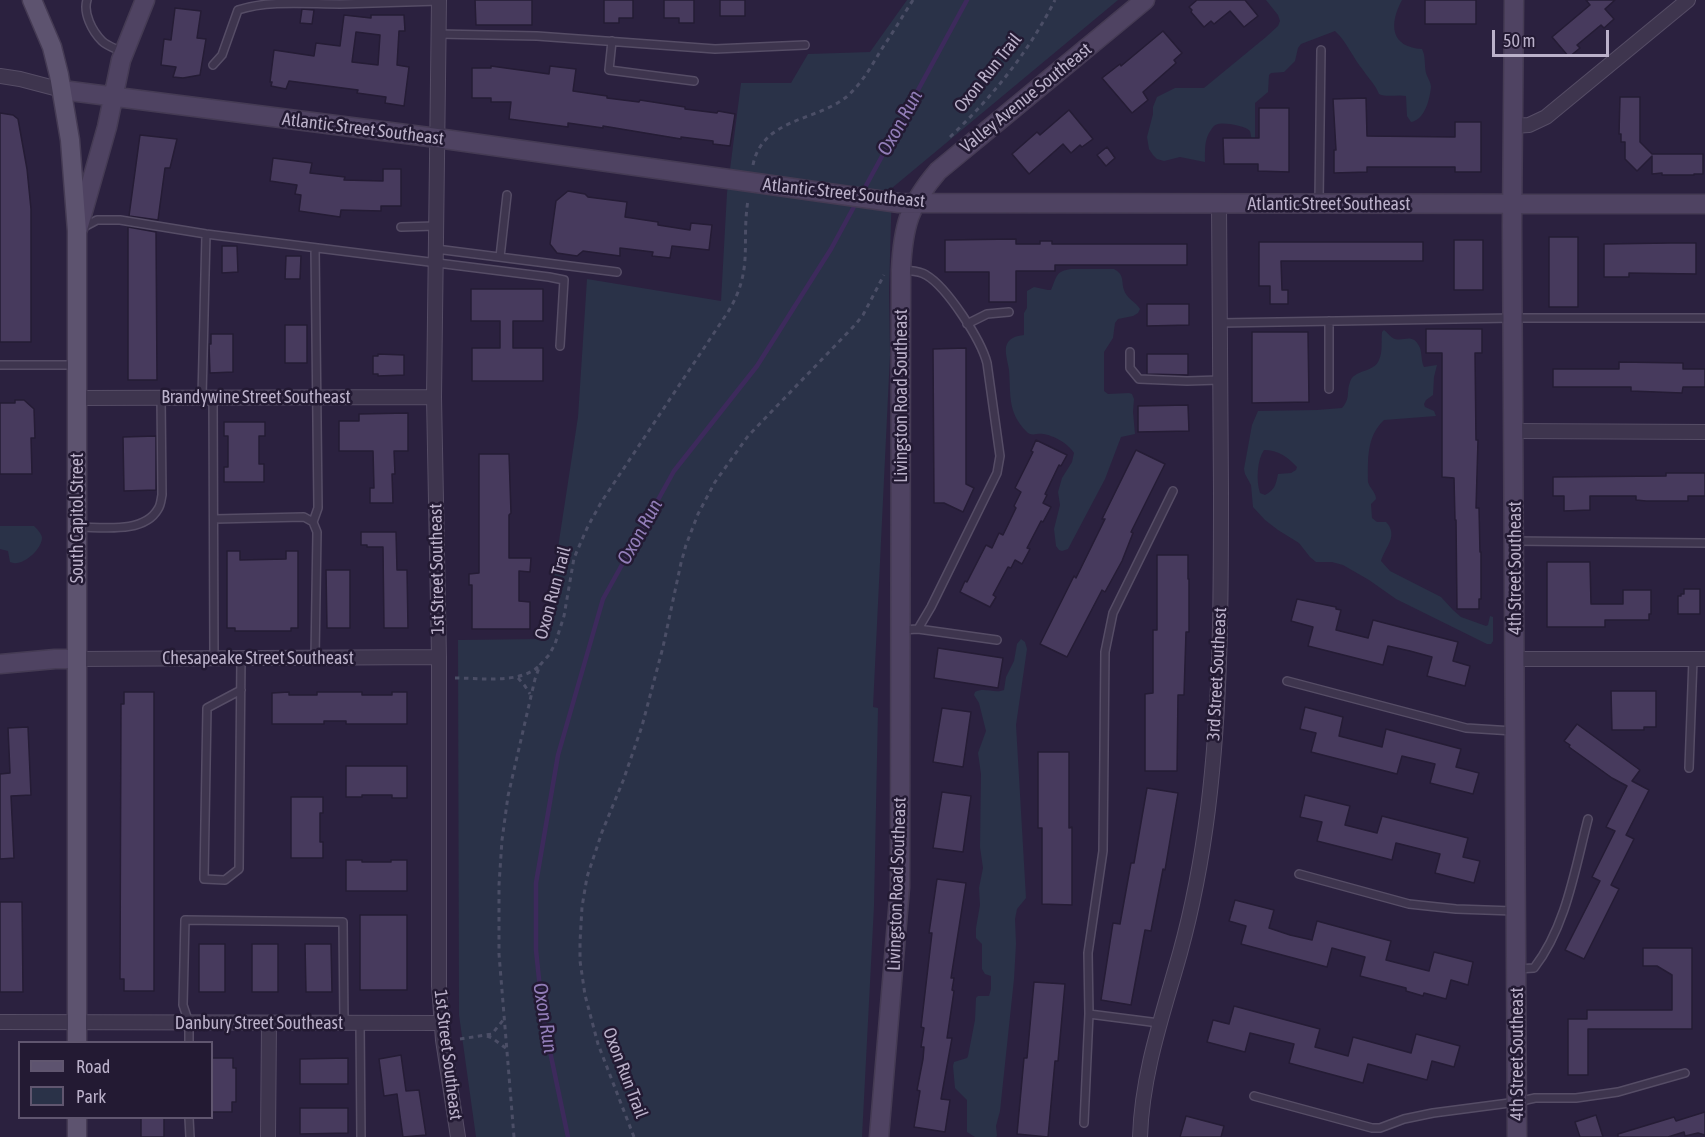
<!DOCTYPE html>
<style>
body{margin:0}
#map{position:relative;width:1705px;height:1137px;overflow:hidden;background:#2b213f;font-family:"Asap Condensed",sans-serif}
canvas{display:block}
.legend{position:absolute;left:18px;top:1041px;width:195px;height:78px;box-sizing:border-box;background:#231a33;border:2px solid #60566f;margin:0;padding:8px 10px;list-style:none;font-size:18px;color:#bbb1ca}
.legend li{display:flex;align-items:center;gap:12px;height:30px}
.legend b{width:30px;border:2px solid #60566f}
.scale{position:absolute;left:1492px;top:30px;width:117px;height:27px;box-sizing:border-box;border:3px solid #bbb1ca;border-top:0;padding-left:8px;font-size:18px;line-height:21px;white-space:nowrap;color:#bbb1ca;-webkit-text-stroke:4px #231a33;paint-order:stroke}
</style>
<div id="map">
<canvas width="1705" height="1137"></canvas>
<ul class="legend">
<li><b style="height:8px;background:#5d536f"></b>Road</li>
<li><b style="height:16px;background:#2a3248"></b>Park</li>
</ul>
<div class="scale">50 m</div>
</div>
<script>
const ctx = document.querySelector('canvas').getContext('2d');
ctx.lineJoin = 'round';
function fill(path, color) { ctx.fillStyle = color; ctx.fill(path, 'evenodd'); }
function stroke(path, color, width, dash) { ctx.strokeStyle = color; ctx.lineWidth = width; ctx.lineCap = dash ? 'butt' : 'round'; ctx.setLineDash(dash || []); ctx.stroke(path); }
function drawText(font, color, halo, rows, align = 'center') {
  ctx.font = font + ' "Asap Condensed",sans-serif'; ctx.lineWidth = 5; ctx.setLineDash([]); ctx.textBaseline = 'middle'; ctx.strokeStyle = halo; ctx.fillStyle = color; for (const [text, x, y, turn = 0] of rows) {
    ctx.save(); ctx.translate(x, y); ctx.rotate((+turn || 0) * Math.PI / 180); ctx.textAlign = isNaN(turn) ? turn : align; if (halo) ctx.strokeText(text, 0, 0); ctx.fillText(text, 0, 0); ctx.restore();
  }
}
fill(new Path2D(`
 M907,0H1118L892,188L889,290L890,355L873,707L878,708L874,906L862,1137H476L459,1015L458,640L544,639L578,417L587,279L721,301L727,193L741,83H791L808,54L870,52Z
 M1266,0H1402C1389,24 1390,47 1422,49C1426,57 1424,64 1426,73C1427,77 1431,82 1431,87C1430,98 1425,120 1411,122L1407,116L1406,96C1397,94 1388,98 1379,94C1375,84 1369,79 1363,70C1353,58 1347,42 1335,31L1301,44L1298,48L1295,61L1284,72L1271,73L1269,75L1268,92L1255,103V140H1252C1251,138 1251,134 1250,131C1246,126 1224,122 1218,124C1214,125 1213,127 1211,130C1204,139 1205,151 1205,162L1180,157L1164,161L1157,159L1153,155L1149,149L1147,137L1153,114V107L1157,97L1175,88H1204L1266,37L1278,26L1280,21L1278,15Z
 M1071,269H1114C1125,275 1121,281 1124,290C1126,298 1136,302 1140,309L1138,313L1133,316L1118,319L1115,323L1113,338L1104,352V391L1108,394L1129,393L1132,394L1134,399L1133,412L1135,434L1121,437L1105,479L1068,549L1062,551L1059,550L1056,546L1054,529L1060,505L1058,492L1062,478L1072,462L1074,453C1069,444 1053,435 1043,434C1036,433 1031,437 1026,431C1007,412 1011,393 1009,370C1008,363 1005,354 1006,347C1008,338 1016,336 1024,335V313L1027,308V291L1034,287L1048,290H1051C1057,276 1056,271 1071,269Z
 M1384,330C1388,333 1391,338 1395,339C1404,342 1413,332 1420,348C1422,353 1421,361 1424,367L1437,365L1434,377L1433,395L1426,400L1424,404L1425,407L1434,411L1436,416L1384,420C1366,437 1368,460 1368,482C1370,489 1376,492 1376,499L1371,504L1372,518L1377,522H1386C1399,536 1385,547 1381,561L1390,571L1441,597L1453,610L1461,617L1486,626L1488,625L1490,616L1493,617V641L1491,644H1487L1396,599L1369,580L1343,565L1332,562H1316L1310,557L1299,543L1278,530L1265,520L1253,507L1251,485L1245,474L1244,469L1252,425L1258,411L1317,410L1342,408C1351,398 1346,393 1350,382C1354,369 1374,373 1379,360C1383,352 1381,341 1382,332ZM1264,450C1278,450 1288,457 1297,467L1296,470L1291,473L1278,474C1276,484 1275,490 1265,495L1260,493C1256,481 1257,460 1264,450Z
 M0,526H34C37,529 42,534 42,538C42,549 22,568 10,562L8,551L0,549Z
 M1021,639L1025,642L1027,649L1016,725L1026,898L1017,909L1015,919L1016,944L1014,979L1000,1111L996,1126L997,1136L996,1137H975L967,1132V1100L955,1088L953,1066L954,1062L967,1058L968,1056L975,1020L976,998L978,996H989L991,989V976L985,974L982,969V944L976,938V928L980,905L979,888L983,868L980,847L981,774L978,753L986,731L979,703L974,695L975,692C984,687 995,694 1004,690L1006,677L1014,661L1017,644Z`), '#2a3248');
stroke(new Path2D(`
 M862,193L967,0
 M568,1137L543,1018L536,950V883L558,755L603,599L674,471L757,366L831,249L856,203`), '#3d2a5c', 4.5);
const building = new Path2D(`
 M475,0H532V25H476Z
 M604,0H633V18H619V23H604Z
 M664,0H694V23H679V18H664Z
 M720,0H745V16H720Z
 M1197,0H1245L1258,16L1244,27L1230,11L1214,24L1211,21L1204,27L1191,12L1192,10L1189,7Z
 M1425,0H1476V24H1425Z
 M1586,0H1615L1605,9L1614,19L1604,28L1601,25L1577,45L1580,48L1569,57L1552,37L1590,5Z
 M175,8L201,11L197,38L206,39L200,75L183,78L173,77L176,67L161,65L164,39L171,40Z
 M302,9L314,10L312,24L300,23Z
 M344,15L371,18V15H404L405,31H399L397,65L409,67L404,106L385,103L386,97L357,93L358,90L289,81L286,89L271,86L272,82H270L274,50L314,56L316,43L340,46ZM356,32L380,35L378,65L352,62Z
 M1163,31L1182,53L1174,60L1176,63L1143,92L1148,100L1132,113L1102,78L1120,64L1121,66Z
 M491,66L549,74L550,66L576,69L573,91L607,96V98L639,102L640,100L685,107V109L717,113L718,111L735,114L730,146L713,144V141L681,137V139L603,126V128L568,123V127L509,119L511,102H491V98H472V68H491Z
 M1620,97H1640V142L1652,154H1703V174H1694V175H1662V173L1652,174V156L1637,171L1625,159V142H1621V134H1619Z
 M1366,98L1367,136L1455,137V122H1481V172H1455V167H1367V172L1334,173V150H1336L1333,99Z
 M1259,108H1289V172L1258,171V164H1224L1223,138H1259Z
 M1069,110L1093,139L1082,147L1080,145L1071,153L1063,144L1029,174L1012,154L1037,132L1040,135Z
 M0,113L13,115L18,119L27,169L31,209V342H0Z
 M140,135L177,139L170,168H165L158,220L129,216Z
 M1107,147L1115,158L1106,166L1097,155Z
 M273,158L312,163L310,173L345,177L344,180L383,181V169H401V206H381V211L341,210L340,217L299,211L301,195L295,194L297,185L270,181Z
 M568,191L585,194L588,197L627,202L625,217L658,222V225L690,230L691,223L712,225L709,250L672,246L670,258L652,256L653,252L620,248V256L583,251L577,256L557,253L550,244L556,201Z
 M128,227L156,232L157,380H128Z
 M1549,237H1578V307H1549Z
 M1016,239V244H1040V241H1052V244H1187V265H1055V271H1016V302H989V272H945V240Z
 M1454,240H1483V290H1454Z
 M1259,242H1423V261H1281L1282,290H1288V304H1270V286H1259Z
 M1670,243H1696V274L1629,273V277H1604V244Z
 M222,246H237L238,272L222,273Z
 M286,256H301L300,279H285Z
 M471,289H543V321H513V348H543V381H472V348H500V321H471Z
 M1147,304H1189V325L1147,326Z
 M285,325H307V363H285Z
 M1426,329H1482V353H1475L1476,440H1478L1476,508H1479L1480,552H1481V599H1479V609H1457L1456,520H1455L1454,478L1442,477V353H1426Z
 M1252,332H1308L1309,402L1252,403Z
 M211,334H233V372L210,373L209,344H211Z
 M966,348V484L974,488L963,512L944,503H934L933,349Z
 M378,354L404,355V375L378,376V374H373V356H378Z
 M1147,354H1188V375L1147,374Z
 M1619,362L1683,363V369H1705V387H1683L1682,393L1631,391V387H1553V369H1619Z
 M15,400H24L34,409L35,438H31L32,474H0V403H15Z
 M1188,405L1189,431L1138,432V406Z
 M408,413V451H394L395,474H392L393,503H370V488H374L373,451H339V421H359V414Z
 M224,422H265V436H259V464H264V482H224V467H228V436H224Z
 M156,436V490L124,491L123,437Z
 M1036,440L1067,455L1061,466L1059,465L1045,494L1047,495L1043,503L1051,507L1043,522L1041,521L1027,548L1030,549L1022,564L1015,560L1011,568L1008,567L993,595L996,597L990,607L960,592L965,581L967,582L986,545L992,548L999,533L1003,535L1016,508L1014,506L1021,492L1015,488L1033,452L1031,451Z
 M1136,450L1165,464L1131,532L1133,533L1122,561L1105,592L1102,590L1067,657L1040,644L1074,576L1076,578L1105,519H1102Z
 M479,454H509L511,513L509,515V558H531L530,572L519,571V601L530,602V629H472V585H469V574L479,573Z
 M1666,473H1705V496H1688V501H1646L1636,500V496H1590V510L1564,511V496H1553V477L1666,476Z
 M361,532H396L397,570H407L408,628H384L383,547H367V545H361Z
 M227,551H240V560L286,559V551H298V628H291V631H235V628H227Z
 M1157,555H1188V579H1189V632H1186L1184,695H1178L1177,771H1145V694L1153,693V630H1157Z
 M1547,562H1590L1591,604H1623V590H1651V614H1649V620H1605V627H1547Z
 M326,570H350V628H327Z
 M1684,589H1700V614H1678V596H1681V594H1684Z
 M1297,599L1336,607V609L1341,610L1336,630L1368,638L1373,620L1458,642L1453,661L1470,666L1465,686L1427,676L1432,657L1410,651L1388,646L1383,665L1308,646L1313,627L1291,621Z
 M938,648L1003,658L998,688L934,678Z
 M1611,691H1656V727H1644V730H1612Z
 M124,692H154V991H124V979H120L121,704H124Z
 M289,692V695H317V692H362V695H392V692H407V724H346V721H324V724H272V693Z
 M1305,707L1343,717L1339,736L1382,747L1386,729L1461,749L1456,767L1479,773L1473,794L1430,783L1435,764L1402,756L1397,774L1311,752L1316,733L1300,729Z
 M942,708L971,712L963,767L933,762Z
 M1577,724L1640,770L1632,781L1649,790L1626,835L1634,839L1611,885L1619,889L1584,959L1565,950L1600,881L1592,877L1615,831L1606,827L1627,786L1612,778L1569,747L1570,745L1564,741Z
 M28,727L31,795L11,796L14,858L0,859V774L10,773L8,728Z
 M1038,752H1069V828L1072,827V905L1042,904V828H1038Z
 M346,766H407V798H392V795H362V797H346Z
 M1147,788L1178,793L1165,870L1163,869L1151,931L1145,930L1131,1005L1101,1000L1113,923L1120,924L1131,863H1134Z
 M942,792L971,796L963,852L933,848Z
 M1305,795L1350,806L1345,825L1377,833L1382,816L1468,838L1463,857L1480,861L1474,883L1435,873L1440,854L1396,843L1392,860L1317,841L1322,822L1300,817Z
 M291,797H323V813H320V842H323V858H291Z
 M346,860H362V862H391V860H407V891H346Z
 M937,879L966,883L951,978H954L952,990L954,991L947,1038H952L941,1099L950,1100L945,1132L914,1127L920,1091L917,1090L923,1059L924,1047H921L924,1028L921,1027L932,933H929Z
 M1235,900L1274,910L1269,928L1290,935L1312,940L1317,921L1391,941L1386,960L1429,971L1434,952L1473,962L1468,985L1451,980L1446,999L1424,993L1423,996L1406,991V988L1360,976L1365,957L1332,948L1327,967L1241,944L1246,926L1229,921Z
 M0,902H22L23,992H0Z
 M360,915H407V990H360Z
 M199,944H225V992H199Z
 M252,944H278V992H252Z
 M305,944H331L332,992H306Z
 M1643,948H1692V1029H1588V1075H1568V1019H1587V1010H1672V975L1657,966H1643Z
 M1034,982L1065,984L1058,1061H1055L1048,1137L1017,1134L1024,1058H1027Z
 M1234,1006L1320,1029L1315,1047L1348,1056L1353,1037L1411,1053L1416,1034L1460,1046L1454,1067L1432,1061L1427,1080L1368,1064L1363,1083L1289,1063L1294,1044L1250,1033L1245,1052L1207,1042L1213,1020L1229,1024Z
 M401,1055L406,1091L419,1090L426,1135L403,1137L397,1094L384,1096L379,1059Z
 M212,1058H233V1068H236V1102H232V1112H212Z
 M348,1058V1084H300V1059Z
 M300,1108H348V1133L300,1134Z
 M1705,1112V1135L1698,1133L1685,1136L1684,1132L1668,1137H1618V1134L1674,1117L1676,1121Z
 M1596,1115L1603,1137H1580L1575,1122Z
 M1186,1116L1224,1126L1221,1137H1180Z
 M141,1118H164V1137H141Z`);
fill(building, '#473a5d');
stroke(building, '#251c35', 1.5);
const lane = new Path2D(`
 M87,0C83,13 92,31 102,41C107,46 117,49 124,53
 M438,34L537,36L715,49L805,45
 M612,41L609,70L694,81
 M213,65L222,55L238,10C269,0 307,4 340,4C373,3 406,2 439,1
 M1319,201L1321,50
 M401,227L436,226
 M82,228L97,220H120L206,234L549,277L564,280L560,346
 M436,249L617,272
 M500,257L507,195
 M1329,321V389
 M1220,323L1513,318H1705
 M967,324L987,314L1009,312
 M1130,352V368L1139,379L1187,381L1220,380
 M0,365H75
 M202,397L206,234
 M213,397L214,658
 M214,519L304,517L313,522L317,532L315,657
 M313,522L318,508L315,248
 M78,527C102,527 144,534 158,509C161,505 161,499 162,495L161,397
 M1514,541L1705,543
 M918,629L997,640
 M901,630L918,629L931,607L997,473L1000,456L987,363C981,340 947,287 926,275C920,271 911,271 904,270
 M1287,681L1466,728L1513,731
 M241,690L207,708L204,879L225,880L239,869L241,658
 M1689,768L1693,659
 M1299,874L1409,904L1456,909L1514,911
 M1517,969L1534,968C1566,927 1575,869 1588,819
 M1089,1014L1088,953L1103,851L1105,652L1113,613L1173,491
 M360,1023L361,1137
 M189,1042V1023L183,1005L185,920L343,922L344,1023
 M1254,1096L1372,1128H1380L1404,1119L1433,1113L1517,1102L1535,1098H1576L1618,1092L1685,1073
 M189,1118L190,1137
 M1084,1123L1089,1014L1159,1023`);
const street = new Path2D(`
 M439,0L434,397L439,657V986L443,1040L458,1137
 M0,76L20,79L62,90
 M1513,126L1529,125L1546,117L1688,0
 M77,398L434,397
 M1514,431L1705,432
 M77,659L439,657
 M1515,659H1705
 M0,1022L441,1023
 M268,1137L269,1023
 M1140,1137C1142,1073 1163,1014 1180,953C1193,906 1202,857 1208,809C1221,703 1221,598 1221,492C1221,396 1220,300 1219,204`);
const secondary = new Path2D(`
 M1514,0L1512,225L1517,1137
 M62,90L437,138L899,203L1705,204
 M78,229L107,127L121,60L145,0
 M0,664L55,659H77
 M879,1137L900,887L901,270C903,226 909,205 938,171L1145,0`);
const primary = new Path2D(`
 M32,0L52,47L59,75L70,140L77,231V1042
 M77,1118V1137`);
stroke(lane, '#564d66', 10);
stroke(street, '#564d66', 16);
stroke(secondary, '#453b54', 21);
stroke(primary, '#453b54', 21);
stroke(new Path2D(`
 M950,137C993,96 1028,53 1055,0
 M753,165C762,119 815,121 845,98C861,85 871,67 881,50C892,34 902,17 913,0
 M455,678C480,678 518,684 538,667
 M518,678L525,686L530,694
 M487,1036L492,1038L507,1049
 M460,1039L492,1034L504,1019
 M514,1137L499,954V885L502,840L508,796L535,679L540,665L549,655L555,644L564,616L574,558L588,526L602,501L728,312C754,269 741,245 748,200
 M634,1137L598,1044L585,995L580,961V942L582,907L587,877L602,832L623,781L642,726L663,647L681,563L686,545L698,514L715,482L748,436L855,325L863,315L884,275`), '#4b4e66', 3, [4.5, 4.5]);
stroke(lane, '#3e354e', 7);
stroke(street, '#3e354e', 14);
stroke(secondary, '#4f4362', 18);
stroke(primary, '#5d536f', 18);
drawText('18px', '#bbb1ca', '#231a33', [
 ["Oxon Run Trail",988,73,-51],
 ["Valley Avenue Southeast",1026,98,-39],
 ["Atlantic Street Southeast",363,129,7],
 ["Atlantic Street Southeast",844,193,6],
 ["Atlantic Street Southeast",1329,204],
 ["Livingston Road Southeast",901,396,-90],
 ["Brandywine Street Southeast",256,397],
 ["South Capitol Street",77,518,-90],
 ["4th Street Southeast",1515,568,-90],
 ["1st Street Southeast",437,569,-91],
 ["Oxon Run Trail",553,593,-75],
 ["Chesapeake Street Southeast",258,658],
 ["3rd Street Southeast",1217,674,-87],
 ["Livingston Road Southeast",897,884,-88],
 ["Danbury Street Southeast",259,1023],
 ["4th Street Southeast",1517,1054,-90],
 ["1st Street Southeast",448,1055,83],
 ["Oxon Run Trail",625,1073,69]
]);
drawText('italic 20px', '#927db8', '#231a33', [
 ["Oxon Run",900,123,-61],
 ["Oxon Run",640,532,-61],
 ["Oxon Run",545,1018,81]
]);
</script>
